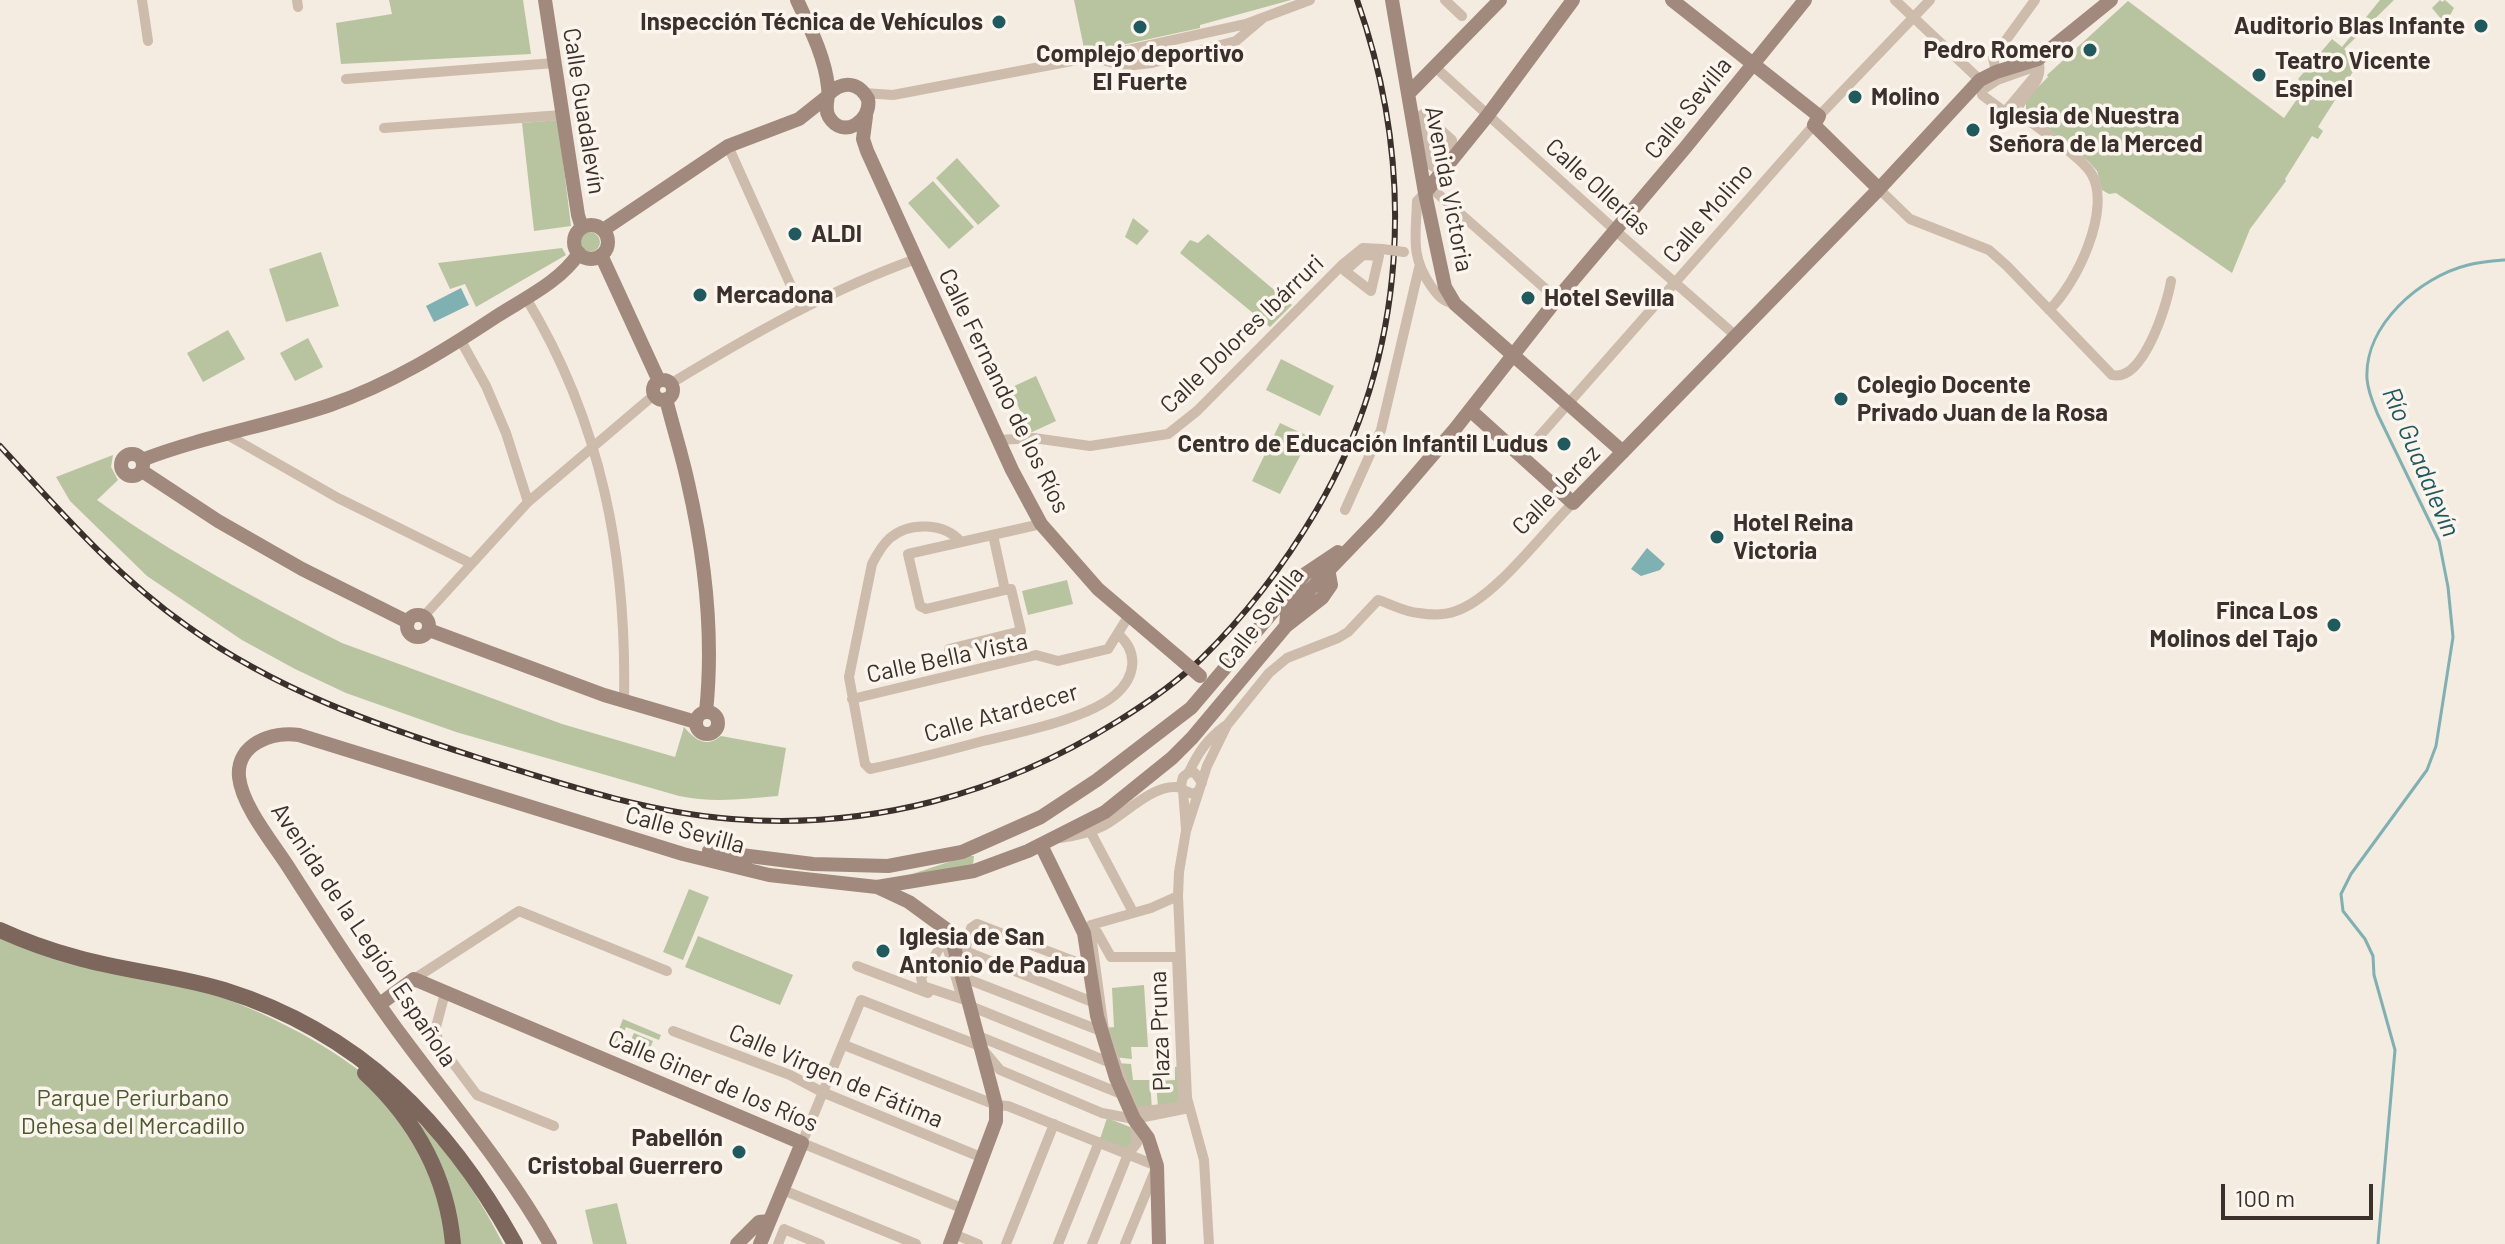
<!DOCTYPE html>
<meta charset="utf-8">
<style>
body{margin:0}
#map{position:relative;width:2505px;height:1244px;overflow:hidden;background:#f4ebe1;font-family:Barlow,sans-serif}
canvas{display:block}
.scale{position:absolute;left:2221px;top:1184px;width:152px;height:36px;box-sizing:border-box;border:4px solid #3b302b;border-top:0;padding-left:10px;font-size:24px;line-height:28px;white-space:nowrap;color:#3b302b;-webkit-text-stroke:6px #fbf5ee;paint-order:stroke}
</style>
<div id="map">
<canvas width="2505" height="1244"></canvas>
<div class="scale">100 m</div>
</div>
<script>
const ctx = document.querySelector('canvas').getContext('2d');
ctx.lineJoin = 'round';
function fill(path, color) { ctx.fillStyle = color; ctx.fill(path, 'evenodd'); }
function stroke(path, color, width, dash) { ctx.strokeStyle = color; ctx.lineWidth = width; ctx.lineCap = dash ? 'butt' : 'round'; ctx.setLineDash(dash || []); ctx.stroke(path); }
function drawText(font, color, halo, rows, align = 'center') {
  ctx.font = font + ' Barlow,sans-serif'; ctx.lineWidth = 7; ctx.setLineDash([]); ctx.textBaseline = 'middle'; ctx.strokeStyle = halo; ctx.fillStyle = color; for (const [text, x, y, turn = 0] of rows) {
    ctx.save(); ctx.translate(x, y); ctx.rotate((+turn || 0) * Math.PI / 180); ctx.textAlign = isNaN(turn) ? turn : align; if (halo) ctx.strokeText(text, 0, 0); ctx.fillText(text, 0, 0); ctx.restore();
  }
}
fill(new Path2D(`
 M389,0H523L531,54L341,64L336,23L392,14Z
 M1074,0H1291L1200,25V28L1085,53Z
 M2380,0H2394L2344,49L2357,63L2354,70L2318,127L2323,131L2318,139L2312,136L2285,179L2286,181L2250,229L2232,273L2116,193L2109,194L2102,190L2097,171L2088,161L2026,111V99L2048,77L2047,75L2128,1L2284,118L2306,86L2298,79L2332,39L2342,47Z
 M2440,0L2442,2L2445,0L2454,8L2448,19L2447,26L2432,8Z
 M558,120L571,226L534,231L522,123Z
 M957,158L1000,206L978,225L936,178Z
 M933,181L974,227L949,249L908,203Z
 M1133,218L1149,231L1137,245L1125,237Z
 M580 242a10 10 0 1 1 20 0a10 10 0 1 1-20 0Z
 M1208,234L1292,305L1270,327L1180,253L1190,240L1198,243Z
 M562,248L566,255L476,307L465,284L450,289L438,263Z
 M321,252L339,306L286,322L269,269Z
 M228,330L245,359L203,382L187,353Z
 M308,338L323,367L295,381L280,353Z
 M1281,359L1334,386L1320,416L1266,390Z
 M1036,376L1056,421L1030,433L1010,388Z
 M1280,423L1310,437L1280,494L1252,481Z
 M113,455L111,467L118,480L97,500C173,555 258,600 342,643L562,724L675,757L684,727C695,739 705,749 721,736L786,748L778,796C745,799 712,803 679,796L456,732L346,693L295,669L242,640L147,576L70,501L56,477Z
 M1067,580L1073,604L1028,615L1022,591Z
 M967,856H974L973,865L909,875Z
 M689,889L709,897L683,960L663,952Z
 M0,934C77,956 166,974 239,1004C357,1052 447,1129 503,1244H0Z
 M698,936L793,975L780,1005L685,967Z
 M1144,985L1148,1047H1131L1132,1059L1113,1057L1105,1028L1114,1027L1112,988Z
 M623,1019L661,1035L659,1040L626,1027L618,1046L613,1044Z
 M634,1033L653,1041L648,1053L629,1044Z
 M1116,1063L1131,1064L1133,1080H1150L1152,1110L1138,1112Z
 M1175,1067H1180L1181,1102L1158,1108L1156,1081L1175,1080Z
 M1107,1118L1130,1127L1134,1135L1131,1147L1124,1149L1100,1139Z
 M617,1203L627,1244H593L585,1210Z`), '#b8c4a0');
fill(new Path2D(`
 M461,288L469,305L434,322L426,306Z
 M1647,548L1665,564L1660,570L1641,576L1631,569Z`), '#7fb0b2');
stroke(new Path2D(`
 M2378,1244L2395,1050L2374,975L2373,956L2365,939L2343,911L2341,894L2351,874L2427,770L2436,746L2453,637L2448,587L2439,541L2378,415C2373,403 2368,392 2367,379C2364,325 2420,277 2468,265C2480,262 2493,261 2505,260`), '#7fb0b2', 3);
stroke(new Path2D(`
 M142,0L148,41
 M297,0L298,7
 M1445,0L1462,16
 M1895,0L1980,80
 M1098,59L1125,66L1152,63L1236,41L1262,19
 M2038,59C2045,82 2026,89 2018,108L2024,117C2041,130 2081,157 2091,173C2113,208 2076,285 2049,310
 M1435,67L1616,231L1736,336
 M2031,68L2035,71V76L2005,112L1982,95V90L1997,80Z
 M1996,72L1993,58L2035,0
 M346,79L554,63
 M864,93L893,95L1119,52L1246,24L1310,0
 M1423,114L1452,140V145L1434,167L1429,164L1419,117Z
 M1819,116L1930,0
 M384,128L562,115
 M728,146L801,308
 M1430,187L1557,299
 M1879,189L1910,219L1989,250L2007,266L2112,375C2143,383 2167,305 2171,281
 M1425,193L1417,201C1416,236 1410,256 1431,286C1438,296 1443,302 1455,304
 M1363,255L1379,256L1371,291L1345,271Z
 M526,298C602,423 627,557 624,701
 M461,341L486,386L506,433L528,502
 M670,384C749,336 829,290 916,259
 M224,433L338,498L470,563
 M998,440L1034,438L1090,446L1168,434L1197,411L1342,265L1363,248L1382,249
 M1522,456L1814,125
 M1345,510L1381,430L1419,268
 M961,542C945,523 910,521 890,538C882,545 877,554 872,564L849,677L865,764L870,769C908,761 946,751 983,741C1020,732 1087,719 1115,695C1136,677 1139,652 1118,634
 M1005,590L926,609L920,606L908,554L1041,524
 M424,616L528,502L654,395
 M949,649L1021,631L1011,589L1005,590L993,535
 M852,699L1036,655L1058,661L1108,649L1128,617
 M1189,772C1198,753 1207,739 1225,726
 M1183,790L1186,829
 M1199,791L1193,794L1183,790L1181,785L1183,777L1189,772L1195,773L1202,783
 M1090,831L1133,912
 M1060,838C1075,836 1089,833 1103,826C1126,814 1155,781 1182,788
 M1097,932L1111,957H1177L1183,1102L1181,1107L1134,1112L1104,1030L1091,935Z
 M1084,933L1091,925L1151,908L1178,896
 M945,939L946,943L962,999L923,986L921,978Z
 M965,951L1095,1003
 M956,956L965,951L971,928L977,924L1089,967
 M857,966L928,993
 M962,977L1101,1031
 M414,979L519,911L667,971
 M445,993L436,1027L438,1043L477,1095L554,1126
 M970,1006L1111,1063
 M673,1031L790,1075L822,1092L983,1158
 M978,1036L1124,1095
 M844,1045L996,1105L1008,1106L1157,1166L1125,1244
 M783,1190L916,1244
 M964,1209L802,1143L861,1000L980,1046L1000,1070L1102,1113L1134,1119L1189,1108
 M954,1234L978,1244
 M778,1244L784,1229L820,1244
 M1006,1244L1054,1124
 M1058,1244L1099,1142
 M1092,1244L1128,1154L1137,1143L1135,1125
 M1209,1244L1204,1160L1187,1098L1178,896L1179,872L1186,831L1207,766L1227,725L1269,673L1287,658L1338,638L1348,632L1378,600C1391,604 1405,612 1419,613C1430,615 1445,615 1456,611C1495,598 1542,533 1573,503`), '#cdbbac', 10);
stroke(new Path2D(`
 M545,0L578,215L582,228
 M797,0C810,28 825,57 828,87C830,98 823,107 829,117C843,140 872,121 868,99C858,81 842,81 829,94
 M1392,0L1425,193L1445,287L1455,304L1623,452
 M1672,0L1819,116L1814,125L1879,189
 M1408,94L1500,0
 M866,116L863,139L867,151L1012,470L1041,524L1098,589L1178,657
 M1425,193L1488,115L1573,0
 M574 242a17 17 0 1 1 34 0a17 17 0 1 1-34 0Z
 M603,230L728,146L799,119L828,96
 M601,255L659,381
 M653 390a10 10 0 1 1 20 0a10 10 0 1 1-20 0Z
 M666,399C673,427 682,455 688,483C705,557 714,636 706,712
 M1470,410L1573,503L1879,189L1980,80L1996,72L2038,59L2111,0
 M121 465a11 11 0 1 1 22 0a11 11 0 1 1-22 0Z
 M142,460C204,436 268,426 330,405C391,384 444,351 497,316C525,298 561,281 579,253
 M142,471L218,521L302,569L408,622
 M407 626a11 11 0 1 1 22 0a11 11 0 1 1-22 0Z
 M1286,626L1322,598L1331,585L1329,574L1320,568
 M429,630L604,695L696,722
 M696 723a11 11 0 1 1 22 0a11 11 0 1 1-22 0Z
 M1041,845L1084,933L1097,1016L1116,1078L1134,1119L1148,1138L1157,1166L1159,1244
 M709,851L813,864L888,866L962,852L1041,817L1097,780L1191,708L1305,574L1338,552
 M877,887L909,902L950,932L996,1105V1121L950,1244
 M380,1004L414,979L802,1143L760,1244
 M550,1244C508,1169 452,1104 401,1035C361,981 325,924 289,868C273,843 242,806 239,777C236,744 272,731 299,735L683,854L769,875L877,887L974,871L1028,851L1105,812L1172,758L1192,738L1286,626L1287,615L1301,599L1377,520L1455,429L1557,299L1685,148L1805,0
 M737,1244L759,1222L769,1221`), '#a18a7d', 14);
stroke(new Path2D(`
 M0,930C24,941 49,950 75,957C123,971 175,975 224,990C359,1032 448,1123 515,1244
 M365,1073C415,1119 447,1176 453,1244`), '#7d675c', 16);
const rail = new Path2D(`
 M0,446C59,510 115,575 187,626C276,690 376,725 479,758C562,784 645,812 732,819C870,830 1001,794 1118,721C1147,703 1176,683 1201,659C1246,615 1284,565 1316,511C1408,355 1417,170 1357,0`);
stroke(rail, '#3b302b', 6);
stroke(rail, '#fbf5ee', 3, [9]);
stroke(new Path2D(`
 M1382,249L1404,252`), '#cdbbac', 10);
stroke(new Path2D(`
 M1178,657L1200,676`), '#a18a7d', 14);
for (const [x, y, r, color] of [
 [999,22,8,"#1f5a5e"],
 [2481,26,8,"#1f5a5e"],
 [1140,27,8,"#1f5a5e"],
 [2090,50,8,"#1f5a5e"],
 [2259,75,8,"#1f5a5e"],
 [1855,97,8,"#1f5a5e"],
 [1973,130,8,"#1f5a5e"],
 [795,234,8,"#1f5a5e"],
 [700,295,8,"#1f5a5e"],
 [1528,298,8,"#1f5a5e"],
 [1841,399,8,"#1f5a5e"],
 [1564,444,8,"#1f5a5e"],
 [1717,537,8,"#1f5a5e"],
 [2334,625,8,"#1f5a5e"],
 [883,951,8,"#1f5a5e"],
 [739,1152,8,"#1f5a5e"]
]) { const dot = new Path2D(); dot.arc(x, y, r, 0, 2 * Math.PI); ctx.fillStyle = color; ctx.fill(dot); stroke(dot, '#fbf5ee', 3); }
drawText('bold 24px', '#3b302b', '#fbf5ee', [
 ["Inspección Técnica de Vehículos",983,22,"right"],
 ["Auditorio Blas Infante",2465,26,"right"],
 ["Pedro Romero",2074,50,"right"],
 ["Complejo deportivo",1140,54,"center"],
 ["El Fuerte",1140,82,"center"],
 ["Teatro Vicente",2275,61],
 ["Espinel",2275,89],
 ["Molino",1871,97],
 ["Iglesia de Nuestra",1989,116],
 ["Señora de la Merced",1989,144],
 ["ALDI",811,234],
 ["Mercadona",716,295],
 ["Hotel Sevilla",1544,298],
 ["Colegio Docente",1857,385],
 ["Privado Juan de la Rosa",1857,413],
 ["Centro de Educación Infantil Ludus",1548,444,"right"],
 ["Hotel Reina",1733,523],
 ["Victoria",1733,551],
 ["Finca Los",2318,611,"right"],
 ["Molinos del Tajo",2318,639,"right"],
 ["Iglesia de San",899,937],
 ["Antonio de Padua",899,965],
 ["Pabellón",723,1138,"right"],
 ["Cristobal Guerrero",723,1166,"right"]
], 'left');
drawText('24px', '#3b302b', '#fbf5ee', [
 ["Calle Sevilla",1688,108,-51],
 ["Calle Guadalevín",584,111,81],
 ["Calle Ollerías",1598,187,42],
 ["Avenida Victoria",1449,189,79],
 ["Calle Molino",1708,213,-49],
 ["Calle Dolores Ibárruri",1242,334,-44],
 ["Calle Fernando de los Ríos",1004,391,64],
 ["Calle Jerez",1556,490,-46],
 ["Calle Sevilla",1261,618,-52],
 ["Calle Bella Vista",947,658,-12],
 ["Calle Atardecer",1001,713,-16],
 ["Calle Sevilla",685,830,15],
 ["Avenida de la Legión Española",364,935,56],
 ["Plaza Pruna",1160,1031,-92],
 ["Calle Virgen de Fátima",836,1076,23],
 ["Calle Giner de los Ríos",713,1081,23]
]);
drawText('24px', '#4a5a2e', '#fbf5ee', [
 ["Parque Periurbano",133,1098],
 ["Dehesa del Mercadillo",133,1126]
]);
drawText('italic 26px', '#1f5a5e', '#fbf5ee', [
 ["Río Guadalevín",2421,462,67]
]);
</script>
